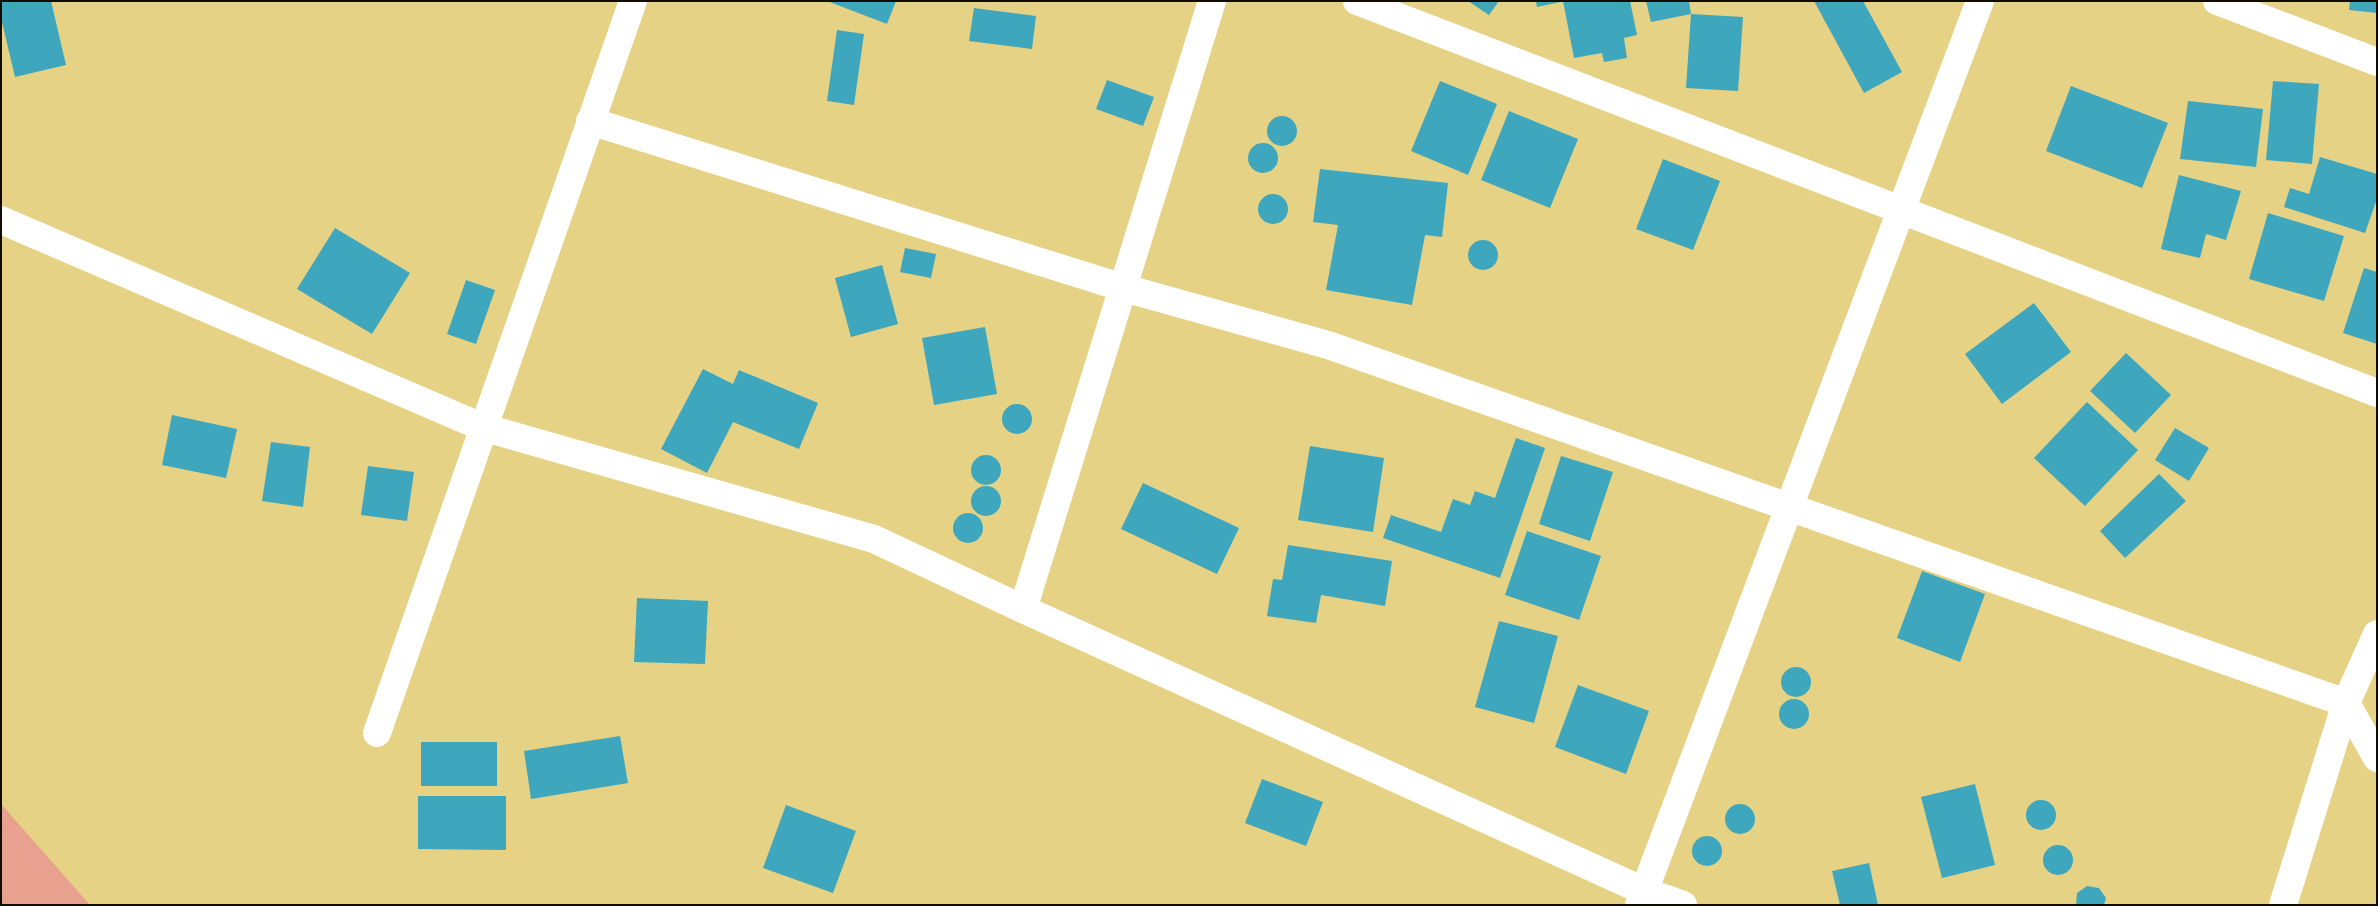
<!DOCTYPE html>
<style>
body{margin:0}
#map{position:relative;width:2378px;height:906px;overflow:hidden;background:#e5d285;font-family:Karla,sans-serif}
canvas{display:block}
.frame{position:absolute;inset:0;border:2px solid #120c00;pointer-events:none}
</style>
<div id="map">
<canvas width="2378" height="906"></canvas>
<div class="frame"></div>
</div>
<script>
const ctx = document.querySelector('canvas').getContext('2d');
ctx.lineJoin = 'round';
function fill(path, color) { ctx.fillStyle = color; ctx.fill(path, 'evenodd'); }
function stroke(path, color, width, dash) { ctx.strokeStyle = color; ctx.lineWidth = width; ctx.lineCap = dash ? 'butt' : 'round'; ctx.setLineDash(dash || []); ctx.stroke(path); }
fill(new Path2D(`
 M1,804L90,905H1Z`), '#e8a18e');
fill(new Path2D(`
 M1,1H51L66,65L15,77L1,18Z
 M827,1H896L887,24Z
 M1468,1H1499L1489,15Z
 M1536,1H1560V2L1537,7Z
 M1563,1H1630L1637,35L1624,38L1627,58L1604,62L1602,53L1574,58Z
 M1646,1H1689L1691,14L1743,17L1738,91L1686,88L1691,14L1651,22Z
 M1814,1H1863L1902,72L1864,93Z
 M2350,1H2377V13L2349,10Z
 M974,8L1036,16L1032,49L969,41Z
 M837,30L864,34L854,105L827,101Z
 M1107,80L1154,97L1143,126L1096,109Z
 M1440,81L1497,104L1468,175L1411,151Z
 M2273,81L2319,84L2312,164L2266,160Z
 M2071,86L2168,123L2142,188L2046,151Z
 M2188,101L2263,109L2256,167L2180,159Z
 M1509,111L1578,139L1550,208L1481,180Z
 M1267 131a15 15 0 1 1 30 0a15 15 0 1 1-30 0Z
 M1248 158a15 15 0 1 1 30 0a15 15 0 1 1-30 0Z
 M2320,157L2377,174V199L2365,233L2284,207L2290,188L2309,194Z
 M1663,159L1720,181L1693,250L1636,229Z
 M1320,169L1448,183L1442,237L1425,235L1412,305L1326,290L1338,225L1313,222Z
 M2179,175L2241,191L2226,240L2206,234L2200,258L2161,249Z
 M1258 209a15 15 0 1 1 30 0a15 15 0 1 1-30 0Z
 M2268,213L2344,236L2324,301L2249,279Z
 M335,228L410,273L372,334L297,289Z
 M1468 255a15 15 0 1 1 30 0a15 15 0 1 1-30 0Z
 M905,248L936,254L931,278L900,272Z
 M882,265L898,324L851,337L835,278Z
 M2364,268L2377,272V344L2343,333Z
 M466,280L495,290L476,344L447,334Z
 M2034,303L2071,352L2002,404L1965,354Z
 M985,327L997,394L934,405L922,338Z
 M2126,353L2171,395L2135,433L2090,391Z
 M703,369L733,384L739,370L818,403L799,449L733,422L707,473L661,449Z
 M2087,402L2138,450L2085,506L2034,458Z
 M1002 419a15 15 0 1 1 30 0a15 15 0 1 1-30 0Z
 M172,415L237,429L226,478L162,465Z
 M2175,428L2209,448L2189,481L2155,460Z
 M1516,438L1545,448L1500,578L1383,538L1391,515L1441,532L1453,499L1470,505L1475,491L1495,498Z
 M271,442L310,447L303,507L262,501Z
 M1310,446L1384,458L1373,532L1298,520Z
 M971 470a15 15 0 1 1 30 0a15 15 0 1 1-30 0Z
 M1561,456L1613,472L1590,541L1539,524Z
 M368,466L414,472L407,521L361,515Z
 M2159,474L2186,501L2125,558L2100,531Z
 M1143,483L1239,528L1217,574L1121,529Z
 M971 501a15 15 0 1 1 30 0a15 15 0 1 1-30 0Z
 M953 528a15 15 0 1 1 30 0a15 15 0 1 1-30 0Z
 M1527,531L1601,556L1579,620L1505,595Z
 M1288,545L1392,561L1385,606L1321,595L1316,623L1267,616L1273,579L1282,580Z
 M1922,571L1985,594L1960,662L1897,638Z
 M637,598L708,601L705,664L634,662Z
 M1499,621L1558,636L1534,723L1475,707Z
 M1781 682a15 15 0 1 1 30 0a15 15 0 1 1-30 0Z
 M1578,685L1649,711L1626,774L1555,747Z
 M1779 714a15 15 0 1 1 30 0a15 15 0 1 1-30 0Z
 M620,736L628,783L531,799L524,751Z
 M421,742H497V786H421Z
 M1262,779L1323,802L1306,846L1245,823Z
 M1975,784L1995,865L1942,878L1921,797Z
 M418,796H506V850L418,849Z
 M2026 815a15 15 0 1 1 30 0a15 15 0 1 1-30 0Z
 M1725 819a15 15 0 1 1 30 0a15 15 0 1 1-30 0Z
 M786,805L856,831L833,893L763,868Z
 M1692 851a15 15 0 1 1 30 0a15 15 0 1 1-30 0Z
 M2043 860a15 15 0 1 1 30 0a15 15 0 1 1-30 0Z
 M1869,863L1878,905H1840L1832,871Z
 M2087,886L2099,888L2106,898L2104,905H2076L2077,893Z`), '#3ea6bd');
stroke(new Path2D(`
 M1357,1L2377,393
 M2217,1L2377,62
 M590,121L1124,288L1328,345L2346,703L2377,758
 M1,220L482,427L874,539L1023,609L1644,891L1683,905
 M1023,609L1212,1
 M377,733L633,1
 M1639,905L1980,1
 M2283,905L2346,703L2377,634`), '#fff', 28);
</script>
